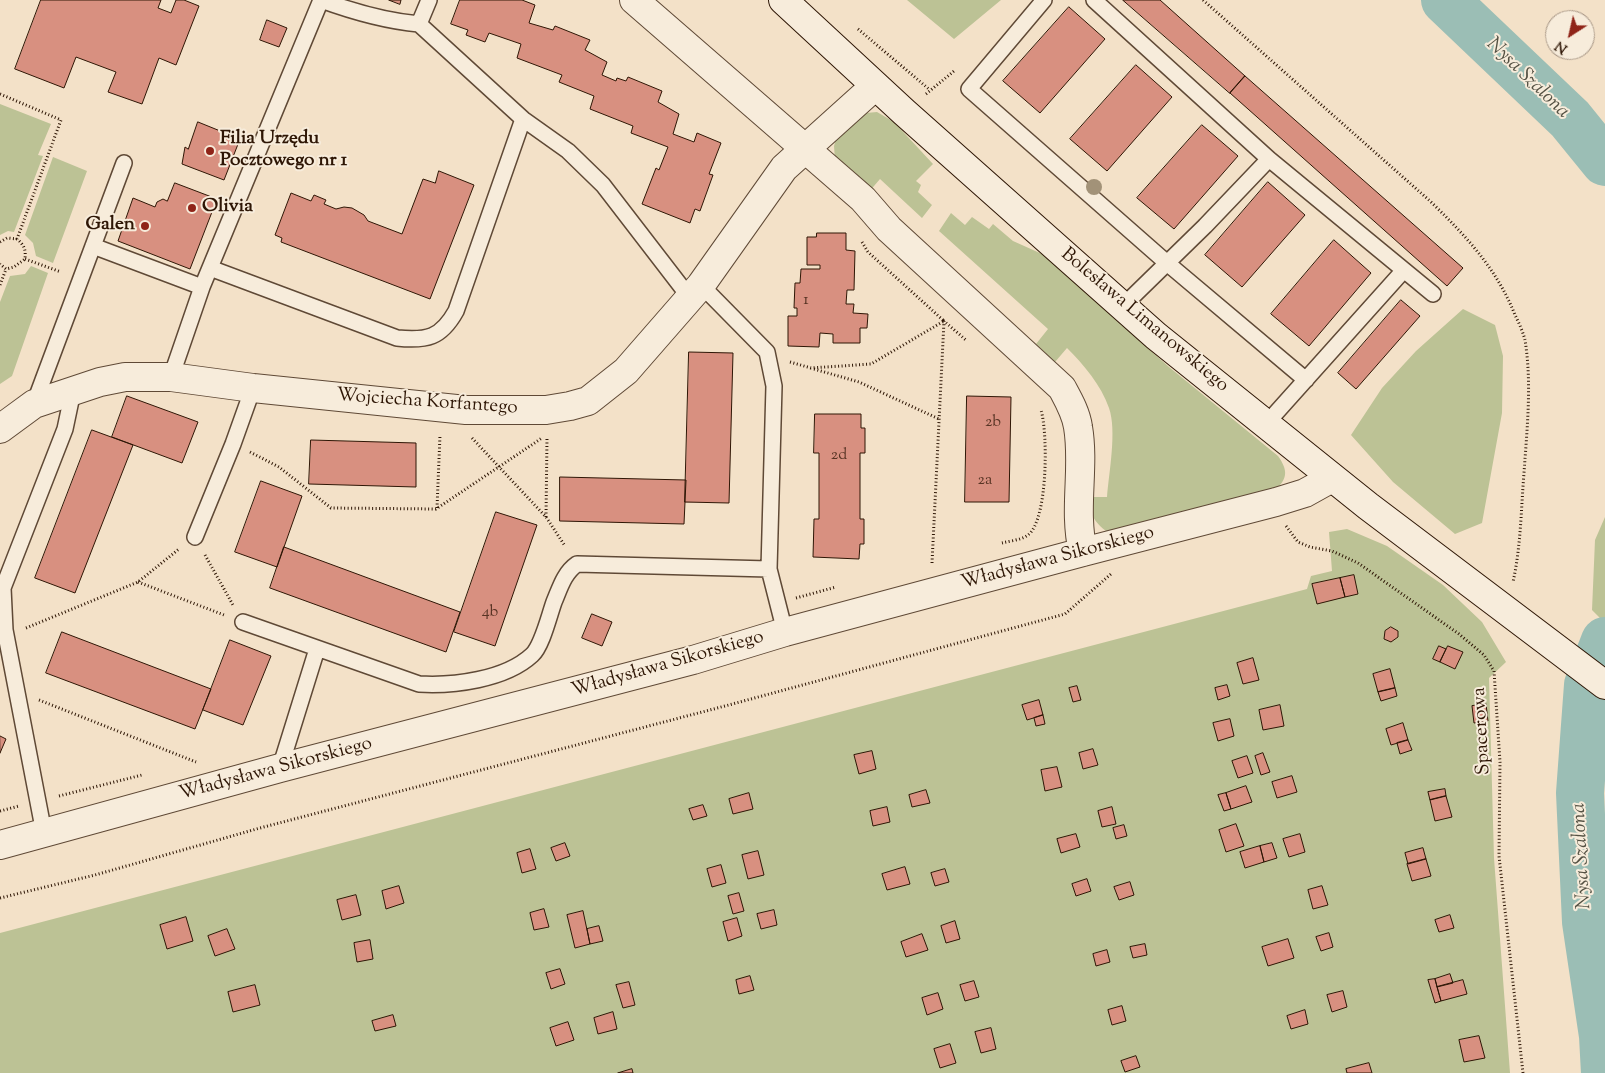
<!DOCTYPE html>
<meta charset="utf-8">
<style>
body{margin:0}
#map{position:relative;width:1605px;height:1073px;overflow:hidden;background:#f3e1c8;font-family:"Sorts Mill Goudy",serif}
canvas{display:block}
.north{position:absolute;left:1545px;top:10px;width:50px;height:50px;box-sizing:border-box;background:#f7ecdb;border:1px solid #a79685;border-radius:50%;rotate:215deg;font-size:14px;font-weight:700;line-height:20px;text-align:center;color:#2e1605}
.north::after{content:'';display:block;margin:auto;width:18px;height:22px;background:#8f2418;clip-path:polygon(50% 0,100% 100%,50% 72%,0 100%)}
</style>
<div id="map">
<canvas width="1605" height="1073"></canvas>
<div class="north">N</div>
</div>
<script>
const ctx = document.querySelector('canvas').getContext('2d');
ctx.lineJoin = 'round';
function fill(path, color) { ctx.fillStyle = color; ctx.fill(path, 'evenodd'); }
function stroke(path, color, width, dash) { ctx.strokeStyle = color; ctx.lineWidth = width; ctx.lineCap = dash ? 'butt' : 'round'; ctx.setLineDash(dash || []); ctx.stroke(path); }
function drawText(font, color, halo, rows, align = 'center') {
  ctx.font = font + ' "Sorts Mill Goudy",serif'; ctx.lineWidth = 4; ctx.setLineDash([]); ctx.textBaseline = 'middle'; ctx.strokeStyle = halo; ctx.fillStyle = color; for (const [text, x, y, turn = 0] of rows) {
    ctx.save(); ctx.translate(x, y); ctx.rotate((+turn || 0) * Math.PI / 180); ctx.textAlign = isNaN(turn) ? turn : align; if (halo) ctx.strokeText(text, 0, 0); ctx.fillText(text, 0, 0); ctx.restore();
  }
}
fill(new Path2D(`
 M907,0H1001L954,39Z
 M0,104L51,124L38,155L43,156L14,232L8,231L0,235Z
 M877,112L894,122L933,164L916,181L921,185L918,192L932,205L922,218L880,179L868,193L835,160L834,146L836,139L866,113Z
 M53,157L87,171L53,263L36,256L33,243L25,235Z
 M951,213L965,225L972,217L989,229L993,224L1013,241L1042,254L1169,367L1278,456C1288,470 1288,479 1275,490L1111,534C1095,525 1090,514 1087,497H1107C1109,472 1117,431 1109,408C1101,385 1084,365 1067,348L1055,362L1036,344L1048,329L939,231Z
 M31,266L48,273L12,376L0,384V302L10,276L25,274Z
 M1463,309L1495,325L1503,356L1502,413L1482,523L1455,534L1393,482L1351,435L1382,388L1416,351Z
 M1605,517V623L1592,610L1595,540Z
 M1347,529L1387,546L1443,585L1482,622L1506,662L1489,678L1494,858L1510,1073H0V933L1307,589L1311,576L1332,571L1329,532Z`), '#bcc295');
stroke(new Path2D(`
 M1445,0L1570,119L1605,162
 M1605,1073L1603,1036L1586,922L1580,793L1588,685L1605,641`), '#9bbeb5', 48);
const building = new Path2D(`
 M41,0H161L158,8L171,13L176,0H184L199,6L176,65L159,58L142,104L108,92L116,72L76,57L64,88L15,69Z
 M389,0H401L400,4Z
 M460,0H522L535,5L529,23L553,30L555,26L590,40L585,50L607,62L602,75L616,81L617,78L626,81L628,77L662,91L658,102L679,114L673,134L694,142L697,133L721,143L709,174L713,175L700,211L695,209L690,223L642,204L656,168L659,170L668,147L631,133L633,126L590,109L594,96L559,82L562,75L517,58L521,44L489,33L485,42L466,35L468,30L451,24Z
 M1123,0H1160L1245,76L1230,93Z
 M1069,7L1105,39L1040,113L1003,81Z
 M267,20L287,28L279,47L260,40Z
 M1136,65L1172,97L1107,171L1070,139Z
 M1245,76L1463,268L1447,286L1230,93Z
 M198,122L240,139L224,180L182,164L185,147L188,149Z
 M1202,125L1238,156L1174,229L1137,198Z
 M439,171L474,185L430,299L281,242L282,238L275,235L291,193L311,201L314,195L326,200L324,204L336,209L344,207L352,208L364,215L368,221L402,234L423,179L435,183Z
 M1268,182L1305,215L1242,287L1205,255Z
 M175,183L217,199L190,269L118,241L133,198L155,207L157,202L163,199L167,201Z
 M817,233H846V250L855,251L854,290H847L846,304H854L853,313L868,314L867,328H860V343H833V334L820,333L819,347L788,346V316H797V308H794L795,283H800L801,269H820V265H807V237H816Z
 M1334,240L1371,273L1309,346L1271,314Z
 M1401,300L1420,316L1356,389L1338,373Z
 M689,352L733,353L729,503L685,502Z
 M127,396L198,422L182,463L112,437Z
 M967,396L1011,397L1009,502H965Z
 M815,414H861V428H865V453H860V519H864V544H860L859,559L813,557L814,519H819V453H814Z
 M92,430L133,445L75,593L35,578Z
 M311,440L416,443V487L309,484Z
 M560,477L686,480L684,524L560,521Z
 M261,481L302,496L277,567L235,552Z
 M496,512L537,525L495,646L454,632Z
 M284,547L460,612L446,652L270,588Z
 M1354,575L1358,594L1345,597L1340,578Z
 M1340,578L1345,597L1317,604L1312,584Z
 M592,614L612,622L602,646L582,638Z
 M1391,627L1398,631V637L1391,642L1384,639L1385,631Z
 M62,632L211,689L195,729L46,673Z
 M230,640L271,656L243,725L203,710Z
 M1439,646L1446,649L1440,662L1433,659Z
 M1448,646L1463,652L1455,669L1440,662Z
 M1253,658L1259,680L1243,684L1237,663Z
 M1390,669L1395,688L1378,692L1373,674Z
 M1227,685L1230,696L1218,700L1215,688Z
 M1077,686L1081,700L1073,702L1069,688Z
 M1395,688L1397,696L1381,701L1378,692Z
 M1039,700L1043,715L1027,720L1022,705Z
 M1486,704L1488,721L1474,723L1472,706Z
 M1280,705L1284,726L1263,730L1259,710Z
 M1043,715L1045,724L1036,726L1034,718Z
 M1230,719L1234,736L1218,741L1213,723Z
 M1403,723L1408,740L1391,745L1386,729Z
 M0,736L6,739L0,753Z
 M1408,740L1412,750L1400,754L1397,743Z
 M1093,749L1098,765L1083,769L1079,753Z
 M872,751L876,769L859,774L854,755Z
 M1263,753L1270,772L1261,775L1255,756Z
 M1247,756L1253,773L1238,778L1232,761Z
 M1057,767L1062,787L1045,791L1041,770Z
 M1292,776L1297,792L1277,798L1272,782Z
 M1246,786L1252,802L1231,809L1226,793Z
 M1445,789L1446,796L1430,800L1428,792Z
 M926,790L930,803L912,807L909,795Z
 M749,793L753,809L733,814L729,799Z
 M1226,793L1231,809L1224,811L1218,795Z
 M1446,796L1452,817L1435,821L1430,800Z
 M703,805L707,816L693,820L689,809Z
 M887,807L890,822L873,826L870,811Z
 M1112,807L1116,824L1102,827L1098,811Z
 M1236,824L1244,846L1226,852L1219,830Z
 M1124,825L1127,836L1116,839L1113,828Z
 M1076,834L1080,847L1061,853L1057,839Z
 M1300,834L1305,852L1289,857L1283,839Z
 M565,843L570,856L556,861L551,848Z
 M1272,843L1277,858L1264,862L1260,846Z
 M1260,846L1264,862L1245,868L1240,852Z
 M1423,848L1426,859L1408,864L1405,853Z
 M530,849L536,869L522,873L517,853Z
 M758,851L764,875L748,879L742,855Z
 M1426,859L1431,876L1412,881L1407,864Z
 M721,865L726,883L712,887L707,869Z
 M905,867L910,884L887,890L882,874Z
 M945,869L949,882L935,886L931,873Z
 M1087,879L1091,891L1076,896L1072,884Z
 M1130,882L1134,895L1119,900L1114,887Z
 M399,886L404,903L386,909L382,891Z
 M1322,886L1328,905L1313,909L1308,890Z
 M739,893L744,911L733,914L728,896Z
 M356,895L361,915L342,920L337,900Z
 M544,909L549,927L534,930L530,913Z
 M774,910L777,925L761,929L757,914Z
 M583,911L590,944L575,948L567,915Z
 M1450,915L1454,928L1439,932L1435,920Z
 M186,917L193,941L167,949L160,925Z
 M737,918L742,936L728,941L723,922Z
 M955,921L960,939L946,943L941,926Z
 M599,926L603,941L590,944L587,929Z
 M227,929L235,949L215,956L208,936Z
 M1329,933L1333,947L1321,951L1316,937Z
 M922,934L928,950L906,957L901,942Z
 M1288,939L1294,958L1268,966L1262,947Z
 M370,940L373,959L357,962L354,943Z
 M1145,944L1147,955L1133,958L1130,947Z
 M1107,950L1110,962L1096,966L1093,954Z
 M560,969L565,984L551,989L546,973Z
 M1450,974L1453,983L1437,987L1435,979Z
 M750,976L754,990L739,994L736,980Z
 M1435,979L1441,1001L1435,1003L1428,980Z
 M1463,980L1467,994L1441,1001L1437,987Z
 M974,981L979,997L965,1001L960,985Z
 M629,982L635,1005L623,1008L616,985Z
 M255,985L260,1005L233,1012L228,992Z
 M1343,991L1347,1007L1332,1012L1327,995Z
 M938,993L943,1009L927,1015L922,998Z
 M1122,1006L1126,1021L1112,1025L1108,1010Z
 M1305,1010L1308,1024L1291,1029L1287,1016Z
 M613,1012L617,1029L598,1034L594,1018Z
 M393,1015L396,1026L375,1031L372,1021Z
 M568,1022L574,1040L556,1046L550,1028Z
 M991,1028L996,1049L981,1053L975,1032Z
 M1479,1036L1485,1058L1464,1062L1459,1040Z
 M950,1044L956,1063L940,1068L934,1049Z
 M1136,1056L1140,1067L1125,1072L1121,1061Z
 M1369,1063L1372,1073H1347L1346,1069Z
 M632,1069L633,1073H618Z`);
fill(building, '#d89080');
stroke(building, '#2e1605', 1);
const service = new Path2D(`
 M321,0C354,12 385,21 419,24L429,0
 M1044,0L969,89L1167,263L1306,380
 M1094,0L1269,159L1433,294
 M419,24L523,119L568,151L603,185L690,298
 M93,246L202,287
 M210,268L397,338C427,341 441,338 456,311L523,119
 M701,285L767,352L774,386L769,569L785,632
 M1123,306L1205,226L1269,159
 M171,377L202,287L321,0
 M34,404L124,163
 M1266,424L1404,270
 M195,537L233,444L253,388
 M243,622L419,684C453,686 505,680 532,655C542,646 549,616 554,602C560,588 564,573 577,564L769,569
 M280,768L317,649
 M44,833L5,630L3,588L65,429L73,391`);
const minor = new Path2D(`
 M634,0L863,199L889,229L1062,388C1069,401 1076,413 1078,427C1085,468 1073,509 1083,552
 M0,429L34,404L100,382L125,377H171L253,388L466,410H546L570,406L588,401L626,371L701,285L784,168L875,86
 M0,845L280,768L693,660L785,632L1083,552L1276,502L1305,493L1332,478`);
const secondary = new Path2D(`
 M783,0L904,112L1156,336L1368,506L1605,685`);
stroke(service, '#5f4936', 18);
stroke(minor, '#5f4936', 30);
stroke(secondary, '#2e1605', 30);
stroke(new Path2D(`
 M1203,0L1430,201C1466,236 1497,269 1515,315C1519,323 1523,332 1525,340C1532,383 1527,429 1524,473C1521,509 1521,546 1513,582
 M858,29L930,90
 M0,94L61,120L17,239C24,245 26,249 25,259L14,267L6,269L0,264
 M926,94L954,71
 M0,242L7,238L17,239
 M25,259L61,272
 M0,285L6,269
 M790,362L811,368L871,364L944,321L868,252L862,242
 M814,369L859,382L939,419
 M472,438L546,517L565,546
 M250,452L279,467L331,508L436,509L542,438
 M437,508L440,435
 M546,517L547,438
 M1286,526L1298,542L1310,547L1332,551L1358,563L1459,634L1484,655L1494,671L1500,762L1499,856L1523,1073
 M1002,543C1010,541 1021,540 1028,535C1048,520 1048,433 1041,410
 M205,555L233,605
 M932,563L944,321L967,341
 M138,582L224,615
 M796,598L836,587
 M26,628L138,582L179,549
 M39,700L196,762
 M59,796L142,775
 M0,811L19,806
 M0,898L95,875L260,828L725,706L1065,614L1111,574`), '#2e1605', 3, [1, 2.5]);
stroke(service, '#f7ecdb', 15);
stroke(minor, '#f7ecdb', 28);
stroke(secondary, '#f7ecdb', 28);
ctx.fillStyle = '#a29278';
for (const [x, y] of [
 [1094,187]
]) { ctx.beginPath(); ctx.arc(x, y, 8, 0, 2 * Math.PI); ctx.fill(); }
for (const [x, y, r, color] of [
 [210,151,5,"#8f2418"],
 [192,208,5,"#8f2418"],
 [145,226,5,"#8f2418"]
]) { const dot = new Path2D(); dot.arc(x, y, r, 0, 2 * Math.PI); ctx.fillStyle = color; ctx.fill(dot); stroke(dot, '#f7ecdb', 2); }
drawText('16px', '#583424', null, [
 ["1",806,301],
 ["2b",993,423],
 ["2d",839,456],
 ["2a",985,481],
 ["4b",490,613]
]);
drawText('bold 19px', '#2e1605', '#f7ecdb', [
 ["Filia Urzędu",220,140],
 ["Pocztowego nr 1",220,162],
 ["Olivia",202,208],
 ["Galen",135,226,"right"]
], 'left');
drawText('19px', '#2e1605', '#f7ecdb', [
 ["Bolesława Limanowskiego",1144,321,40],
 ["Wojciecha Korfantego",427,403,4],
 ["Władysława Sikorskiego",1058,559,-15],
 ["Władysława Sikorskiego",668,665,-16],
 ["Spacerowa",1483,731,-93],
 ["Władysława Sikorskiego",276,770,-15]
]);
drawText('italic 20px', '#545143', '#f7ecdb', [
 ["Nysa Szalona",1527,79,44],
 ["Nysa Szalona",1583,856,-93]
]);
</script>
